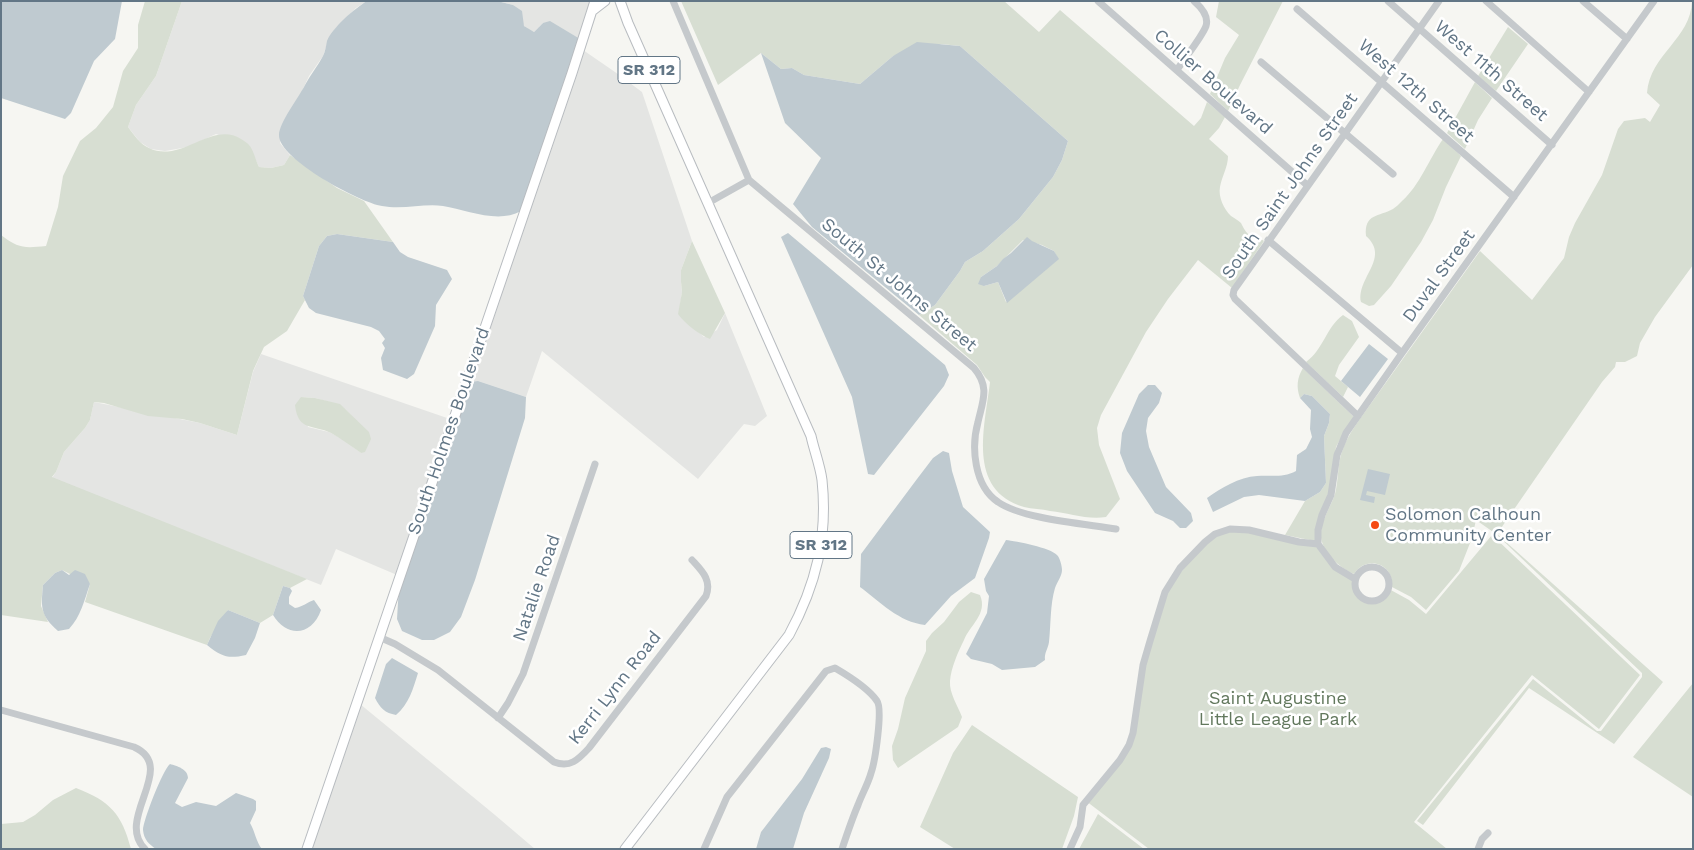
<!DOCTYPE html>
<style>
body{margin:0}
#map{position:relative;width:1694px;height:850px;overflow:hidden;background:#f6f6f2;font-family:"Work Sans",sans-serif}
canvas{display:block}
.frame{position:absolute;inset:0;border:2px solid #627686;pointer-events:none}
</style>
<div id="map">
<canvas width="1694" height="850"></canvas>
<div class="frame"></div>
</div>
<script>
const ctx = document.querySelector('canvas').getContext('2d');
ctx.lineJoin = 'round';
function fill(path, color) { ctx.fillStyle = color; ctx.fill(path, 'evenodd'); }
function stroke(path, color, width, dash) { ctx.strokeStyle = color; ctx.lineWidth = width; ctx.lineCap = dash ? 'butt' : 'round'; ctx.setLineDash(dash || []); ctx.stroke(path); }
function drawText(font, color, halo, rows, align = 'center') {
  ctx.font = font + ' "Work Sans",sans-serif'; ctx.lineWidth = 5; ctx.setLineDash([]); ctx.textBaseline = 'middle'; ctx.strokeStyle = halo; ctx.fillStyle = color; for (const [text, x, y, turn = 0] of rows) {
    ctx.save(); ctx.translate(x, y); ctx.rotate((+turn || 0) * Math.PI / 180); ctx.textAlign = isNaN(turn) ? turn : align; if (halo) ctx.strokeText(text, 0, 0); ctx.fillText(text, 0, 0); ctx.restore();
  }
}
fill(new Path2D(`
 M182,1H367L356,8L335,29L328,41L323,56L309,76L298,100L286,118L280,143L290,155L284,165L271,168L259,167L249,145L216,134L188,147L165,151L151,149L140,142L128,127L136,105L156,76Z
 M497,1H593L580,39L543,23L534,32L529,30L524,26L513,5Z
 M583,50L615,72L642,92L692,241L681,270V282L682,292L679,314L704,337L717,330L725,313L767,416L755,426L744,424L698,479L542,351L526,397L478,381L469,382Z
 M261,354L450,419L397,575L336,549L321,585L52,478L56,472L64,452L85,428L90,420L94,402L200,423L237,435L253,372ZM301,397L315,398L340,405L351,415L361,453L344,440L329,432L308,427Z
 M360,704L495,815L535,849H310Z`), '#e4e5e3');
fill(new Path2D(`
 M145,1H182L156,76L136,105L128,127C134,135 140,144 149,148C181,164 212,120 241,139C244,141 248,143 250,146C254,152 256,161 259,167L271,168L284,165L290,155L337,188L364,201L393,242L337,234L327,236L319,246L303,296L305,300L287,331L264,347L253,371L237,435L200,423L182,419L148,416L104,403L94,402L90,420L85,428L64,452L56,472L52,477L307,579L290,588L283,586L273,615L260,623L228,610L210,638L207,645L85,602L90,584L62,570L55,573L43,585L41,606L48,622L1,615V235C19,249 25,248 46,246L58,207L63,176L80,141L96,128L113,107L123,71L138,48V25Z
 M681,1H1004L1039,32L1060,10L1194,126L1201,118L1207,102L1225,117L1219,128L1209,139L1228,156C1228,167 1222,176 1220,187C1218,197 1224,209 1231,216C1234,218 1238,220 1241,223C1245,231 1246,232 1253,239H1261L1264,241L1232,288L1198,260L1168,299L1146,332L1101,415L1097,428L1099,445L1120,499L1106,517C1087,520 1069,513 1050,511C1042,509 1032,509 1024,507C966,490 985,426 990,382L985,377L977,365L919,315L935,305L960,271L965,262L983,251L1019,219L1053,177L1062,160L1068,141L960,46L941,44L893,56L860,84L804,75L792,68L781,69L761,53L718,85ZM1023,240L1042,245L1054,251L1058,259L1006,302L998,282L984,286L981,277L997,266Z
 M1219,1H1283L1240,85L1228,111L1210,94L1225,58L1239,35L1216,17Z
 M1692,1L1693,265L1655,317L1640,343L1637,356L1625,362H1616L1615,367L1602,382L1497,534L1663,682L1614,744L1529,688L1423,825L1417,821L1533,679L1597,731H1601L1642,677V673L1496,534L1476,520L1472,538L1459,571L1426,610L1411,597L1392,587C1394,564 1367,554 1354,574C1342,569 1326,556 1322,542C1317,526 1330,509 1335,494C1339,479 1337,463 1343,449C1347,437 1355,426 1362,416L1480,251L1532,300L1564,258L1569,237L1575,223L1602,175L1618,129L1624,121L1645,118L1650,122L1660,105L1647,93C1650,54 1691,39 1692,1Z
 M1508,27L1528,44L1496,91L1478,76Z
 M1475,82L1492,98L1478,120L1465,149L1447,133Z
 M1443,139L1461,156L1446,187L1433,220L1421,242L1391,286L1374,305L1369,306L1361,302C1356,278 1391,258 1366,236C1364,213 1379,217 1393,209C1396,207 1399,204 1402,201C1420,185 1429,159 1443,139Z
 M692,241L725,313L710,339C700,335 685,324 678,314L682,292L681,282V270Z
 M1343,315L1352,321L1359,337L1339,365L1335,376L1348,387L1343,397L1306,362C1323,350 1327,326 1343,315Z
 M1303,368L1354,417L1344,432L1336,447L1331,483L1315,541L1285,535L1305,501L1320,492L1326,483L1324,436L1329,423L1330,414L1312,396L1304,394L1300,398C1296,387 1297,378 1303,368Z
 M301,397L315,398L340,404L369,432L371,439L365,452L361,453C351,446 342,439 331,433C313,424 298,432 295,405Z
 M1230,529L1318,544L1326,555L1355,579C1352,602 1378,610 1389,589L1409,600L1426,614L1492,535L1640,675L1599,729L1532,675L1414,822L1447,849H1149L1086,801L1129,744L1143,665L1165,592L1205,542Z
 M971,592L980,595C988,614 970,625 964,640C958,652 951,668 950,681C949,693 958,706 962,717L958,727L898,768L893,760L892,746L898,729L905,698L926,651V641L932,633L944,622L959,602Z
 M1693,683V797L1633,757Z
 M972,725L1078,797L1074,816L1062,849H955L920,827L953,753Z
 M76,788C110,801 122,814 131,849H1V824L23,822L35,815L53,800Z
 M1098,814L1144,849H1079Z`), '#d7ded2');
fill(new Path2D(`
 M1,1H122L115,39L94,61L71,113L65,119L1,98Z
 M367,1H497L513,5L522,11L524,26L534,32L543,23L550,21L580,39L521,211C498,224 467,210 443,206C425,203 403,210 382,206C361,203 278,159 279,135C279,123 299,97 305,85C310,75 318,66 323,56C325,52 326,46 327,41C333,27 354,9 367,1Z
 M917,42L960,46L1068,141L1062,160L1053,177L1019,219L983,251L965,262L960,271L935,305L919,315L812,227L793,204L821,158L785,123L761,53L781,69L792,68L804,75L860,84L893,56Z
 M788,233L945,365L949,375L944,386L874,475L868,474L852,397L781,237Z
 M337,234L393,242L400,252L408,257L447,270L452,279L436,305L435,326L414,374L407,379L383,370L381,358L385,348L382,343L385,339L379,331L371,327L316,313L309,308L303,296L319,246L327,236Z
 M1027,237L1032,241L1054,251L1059,259L1007,303L998,282L984,286L978,284L981,277L997,266L1003,259L1011,253Z
 M1369,344L1388,359L1360,397L1341,381Z
 M478,381L526,397L525,418L475,580L461,617L450,632L434,640H422L402,631L397,619L399,586L469,382Z
 M1148,385H1155L1162,393L1159,403L1148,418L1146,431L1149,447L1166,487L1191,513L1193,521L1186,528H1180L1173,521L1155,513L1127,471L1120,453L1122,433L1139,394Z
 M1304,394L1312,396L1330,414L1329,423L1324,436L1326,483L1320,492L1305,501L1259,495L1244,497L1213,512L1207,498C1221,488 1239,477 1257,476C1272,475 1283,478 1296,471L1297,455L1306,449L1312,437L1310,429L1311,410L1300,398Z
 M943,451L949,453L952,471L963,507L990,532L989,538L975,578L951,596L925,625C899,622 880,602 860,587L861,554L917,479L933,458Z
 M1368,469L1390,474L1385,495L1367,491L1366,495L1375,497L1374,503L1360,500Z
 M1006,540C1016,541 1051,548 1057,555C1060,558 1062,566 1062,570C1062,576 1057,582 1055,588C1050,605 1051,624 1049,642C1048,649 1044,653 1045,660L1035,667L1002,670L992,664L971,659L966,654L987,613L989,596L986,591L984,579Z
 M62,570L69,575L75,570L85,574L90,584C84,601 81,616 69,629L58,631C40,615 41,607 43,585L55,573Z
 M283,586L290,588L292,591L289,597V604L295,608C303,607 307,602 314,600L321,610C312,636 287,638 273,615Z
 M228,610L260,623L255,638L246,655C228,659 222,657 207,645L218,621Z
 M392,658L418,673C413,689 409,704 396,715C385,713 380,708 375,698L386,664Z
 M826,747L831,749L829,758L804,813L793,849H756L761,832L802,779L821,748Z
 M170,764C177,766 188,769 188,778L175,803L182,807L196,802L216,806L236,793L253,799L256,801V810L250,823C255,831 256,842 262,849H156C149,844 144,840 143,830C143,821 163,769 170,764Z`), '#bfcad0');
const major = new Path2D(`
 M620,1L628,23L811,436C814,450 820,465 822,480C828,537 816,585 789,635L625,849
 M592,11L605,1
 M307,849L572,73L595,1`);
stroke(major, '#b8bcc0', 11);
stroke(new Path2D(`
 M673,1L749,180L974,368C990,387 983,400 978,422C971,447 974,486 998,502C1022,519 1086,524 1116,529
 M1098,1L1307,185
 M1388,1L1552,145
 M1486,1L1589,92
 M1583,1L1627,39
 M1297,9L1514,197
 M1261,62L1393,174
 M1177,70C1184,59 1202,37 1206,26C1209,16 1201,7 1194,1
 M708,203L749,180
 M1268,240L1402,353
 M1358,416L1235,299L1233,295L1234,290L1439,1
 M1355 584a17 17 0 1 1 34 0a17 17 0 1 1-34 0Z
 M1355,579L1335,567L1318,544V530L1322,515L1331,495L1337,455L1346,433L1402,353L1654,1
 M379,637L395,644L438,670L554,762C570,768 578,760 589,748L706,596C712,580 702,571 692,560
 M1,710L134,747C179,767 114,819 145,849
 M498,718L508,703L523,674L595,464
 M704,849L727,797L826,671L835,668C847,675 869,689 877,701C883,709 875,762 871,773C868,784 862,794 858,805C852,819 847,834 842,849
 M1070,849L1080,827L1083,805L1120,760L1129,745L1133,733L1143,665L1150,641L1165,592L1180,568L1205,542L1215,534L1230,529L1249,530L1299,542L1318,544
 M1478,849L1482,839L1488,833`), '#c5c9cc', 7);
stroke(major, '#fff', 9);
for (const [x, y, r, color] of [
 [1375,525,5,"#f54a13"]
]) { const dot = new Path2D(); dot.arc(x, y, r, 0, 2 * Math.PI); ctx.fillStyle = color; ctx.fill(dot); stroke(dot, '#fff', 2); }
for (const [x, y, w] of [
 [649,70,62],
 [821,545,62]
]) { const box = new Path2D(); box.roundRect(x - w / 2, y - 13.5, w, 27, 4); ctx.fillStyle = '#fff'; ctx.fill(box); stroke(box, '#627686', 1); }
drawText('bold 16px', '#627686', null, [
 ["SR 312",649,70],
 ["SR 312",821,545]
]);
drawText('18px', '#627686', '#fff', [
 ["West 11th Street",1491,71,41],
 ["Collier Boulevard",1213,82,41],
 ["West 12th Street",1416,91,41],
 ["South Saint Johns Street",1290,186,-55],
 ["Duval Street",1439,276,-54],
 ["South St Johns Street",899,285,40],
 ["South Holmes Boulevard",449,431,-71],
 ["Natalie Road",537,588,-71],
 ["Kerri Lynn Road",615,688,-52]
]);
drawText('18px', '#627686', '#fff', [
 ["Solomon Calhoun",1385,515],
 ["Community Center",1385,536]
], 'left');
drawText('18px', '#62785d', '#fff', [
 ["Saint Augustine",1278,699],
 ["Little League Park",1278,720]
]);
</script>
